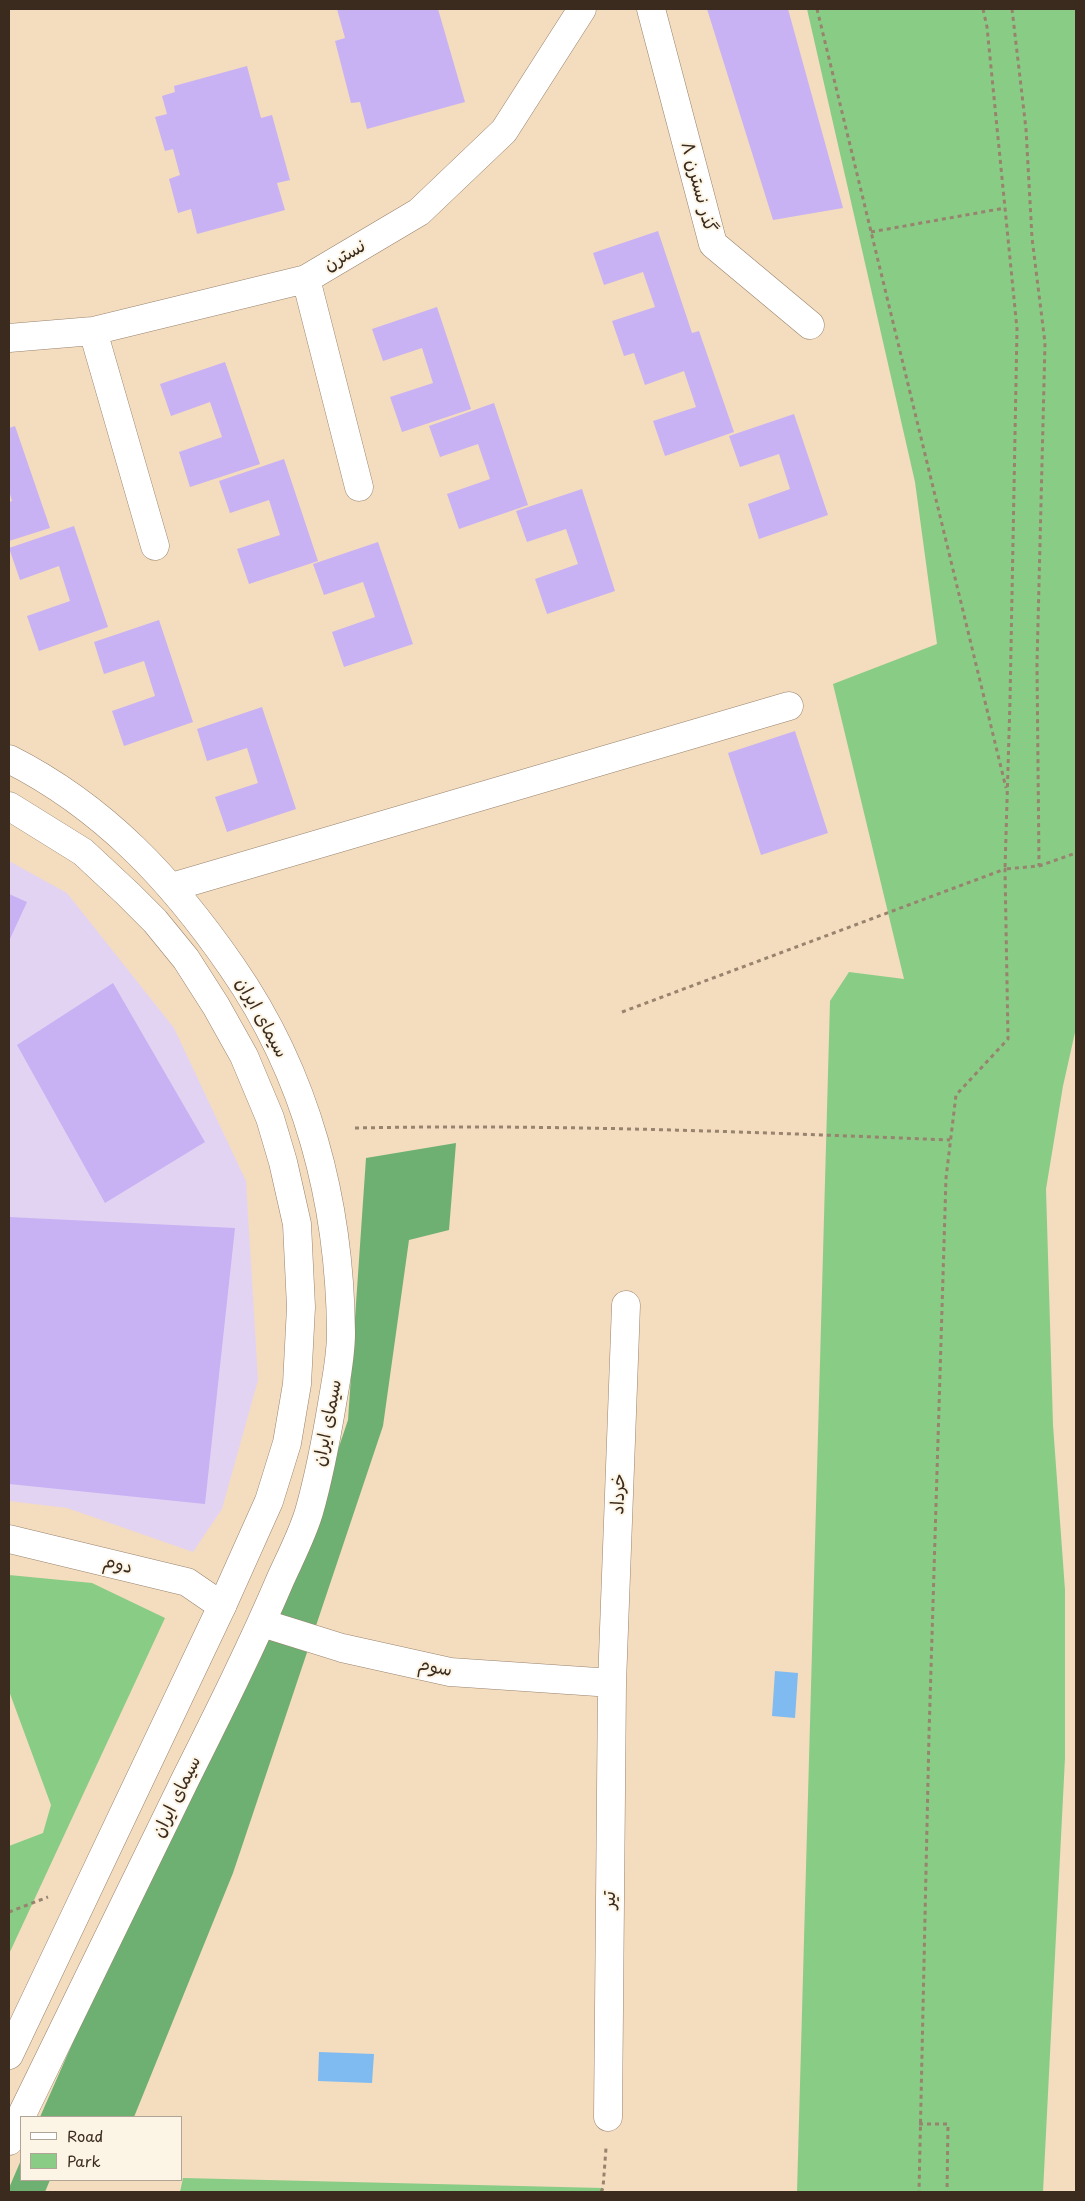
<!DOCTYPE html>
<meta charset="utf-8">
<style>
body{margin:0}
#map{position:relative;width:1085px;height:2201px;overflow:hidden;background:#f4dcbe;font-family:"Playpen Sans",sans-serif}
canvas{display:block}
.frame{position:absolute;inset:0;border:10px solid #3b2a1e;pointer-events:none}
.legend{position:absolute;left:20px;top:2116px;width:162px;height:65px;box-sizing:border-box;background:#fcf5e5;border:1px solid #afa495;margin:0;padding:6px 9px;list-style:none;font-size:15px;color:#3b2a1e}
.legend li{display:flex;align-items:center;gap:10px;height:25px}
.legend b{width:25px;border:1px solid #afa495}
</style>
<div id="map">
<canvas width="1085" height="2201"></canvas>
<div class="frame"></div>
<ul class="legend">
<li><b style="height:6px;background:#fff"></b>Road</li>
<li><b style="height:14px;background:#89cc85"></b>Park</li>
</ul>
</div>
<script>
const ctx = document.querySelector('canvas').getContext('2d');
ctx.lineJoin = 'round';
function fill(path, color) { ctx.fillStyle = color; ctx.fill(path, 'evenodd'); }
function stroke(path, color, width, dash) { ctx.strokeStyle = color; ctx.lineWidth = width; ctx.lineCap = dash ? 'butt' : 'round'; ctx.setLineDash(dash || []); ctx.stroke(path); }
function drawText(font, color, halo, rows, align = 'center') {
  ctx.font = font + ' "Playpen Sans","Playpen Sans Arabic",sans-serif'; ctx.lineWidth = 4; ctx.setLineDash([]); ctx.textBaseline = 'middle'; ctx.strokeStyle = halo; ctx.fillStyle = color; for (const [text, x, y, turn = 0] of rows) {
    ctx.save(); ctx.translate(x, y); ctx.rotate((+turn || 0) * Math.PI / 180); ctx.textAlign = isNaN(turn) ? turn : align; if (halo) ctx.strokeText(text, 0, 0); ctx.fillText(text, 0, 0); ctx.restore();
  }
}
fill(new Path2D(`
 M9,861L67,893L174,1028L246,1181L258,1380L222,1509L193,1552L67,1508L9,1501Z`), '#e3d3f2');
fill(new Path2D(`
 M807,9H1076V1028L1063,1086L1046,1189L1053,1425L1065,1590V1758L1043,2192H797L830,1001L849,972L904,979L833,684L937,644L915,482Z
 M9,1575L92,1583L165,1618L9,1954V1846L43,1833L51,1805L9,1691Z
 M183,2178L603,2188L604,2192H180Z`), '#89cc85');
fill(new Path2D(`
 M456,1143L449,1230L409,1240L383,1426L233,1873L134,2117H40L117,1942L309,1536L348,1420L366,1158Z
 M21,2160V2180H50L45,2192H9V2188Z`), '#6eb072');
fill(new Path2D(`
 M775,1671L798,1673L795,1718L772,1716Z
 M319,2052L374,2054L372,2083L318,2081Z`), '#7fbaf1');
fill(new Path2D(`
 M337,9H438L465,102L367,129L360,102L351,103L335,41L345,38Z
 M707,9H788L843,208L773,220Z
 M247,66L261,118L272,115L290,180L277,183L285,210L197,234L191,209L178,213L169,179L180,175L173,149L165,151L155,117L167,114L162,96L175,92L174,86Z
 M658,231L692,333L699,331L734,432L665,456L653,421L696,407L684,371L645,385L634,353L624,356L612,321L655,307L643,272L604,285L593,253Z
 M437,307L471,409L402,432L390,397L433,383L422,348L383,361L372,329Z
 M225,362L260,464L190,487L179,452L222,437L210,402L171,416L160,384Z
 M494,403L528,505L459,529L447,494L490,479L478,444L440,457L429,426Z
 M794,414L828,515L759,539L748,504L790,489L779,454L740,467L729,436Z
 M15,426L50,528L9,541V502L12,501L9,491V428Z
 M284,459L318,561L249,584L237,549L280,535L269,500L230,513L219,481Z
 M582,489L615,591L547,614L535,579L578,564L566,529L527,542L516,511Z
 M74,526L108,627L39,651L27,616L70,601L59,566L20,580L9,548Z
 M378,542L413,644L344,667L332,632L375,617L363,582L324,595L313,564Z
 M159,620L193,722L124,746L112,711L155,696L144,661L104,674L94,642Z
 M262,707L296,809L227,832L215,797L258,783L247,748L207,761L197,729Z
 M795,731L828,833L761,855L728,753Z
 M9,894L27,902L9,941Z
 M113,983L205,1142L105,1203L17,1045Z
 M9,1217L235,1228L205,1504L9,1484Z`), '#c8b2f4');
const street = new Path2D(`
 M651,9L713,244L810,325
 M306,279L359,487
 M93,331L155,546
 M9,338L93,331L306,279L419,212L504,131L582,9
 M172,887L789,706
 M9,1539L187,1582L222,1606
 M262,1623L342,1648L450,1672L612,1683
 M608,2117L612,1683L626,1305`);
const secondary = new Path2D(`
 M9,759C104,807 172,880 232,967C307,1075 340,1202 341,1333C341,1357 336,1380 332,1404C326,1440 319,1477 309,1512C302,1535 291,1556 281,1578C252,1646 219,1712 186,1778C127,1899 68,2020 9,2141
 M9,806L83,852L128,894L155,921L186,959L216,1006L244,1056L270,1118L283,1162L297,1224L301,1307L297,1384L287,1443L269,1501L222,1606L9,2055`);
stroke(street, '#98836e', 29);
stroke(secondary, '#98836e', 29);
stroke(new Path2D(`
 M817,9L1006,788
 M983,9L987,27L1017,329L1010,701L1005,869L1039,866L1076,853
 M1012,9L1026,129L1032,238L1045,343L1037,664L1039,866
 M871,232L1005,208
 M622,1012L1005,869L1008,1039L956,1095L946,1178L929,1734L919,2192
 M355,1128C554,1124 752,1132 950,1140
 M9,1912L48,1897
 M919,2124H948L947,2192
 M601,2192L603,2188L606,2148`), '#98836e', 3, [4, 4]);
stroke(street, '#fff', 28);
stroke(secondary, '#fff', 28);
drawText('18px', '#3b2a1e', '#fcf5e5', [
 ["گذر نسترن ۸",698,187,75],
 ["نسترن",345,256,-30],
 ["سیمای ایران",261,1018,61],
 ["سیمای ایران",328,1423,-79],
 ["خرداد",619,1494,-88],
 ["دوم",118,1565,14],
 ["سوم",435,1668,11],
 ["سیمای ایران",177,1797,-64],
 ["تیر",610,1900,-89]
]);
</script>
